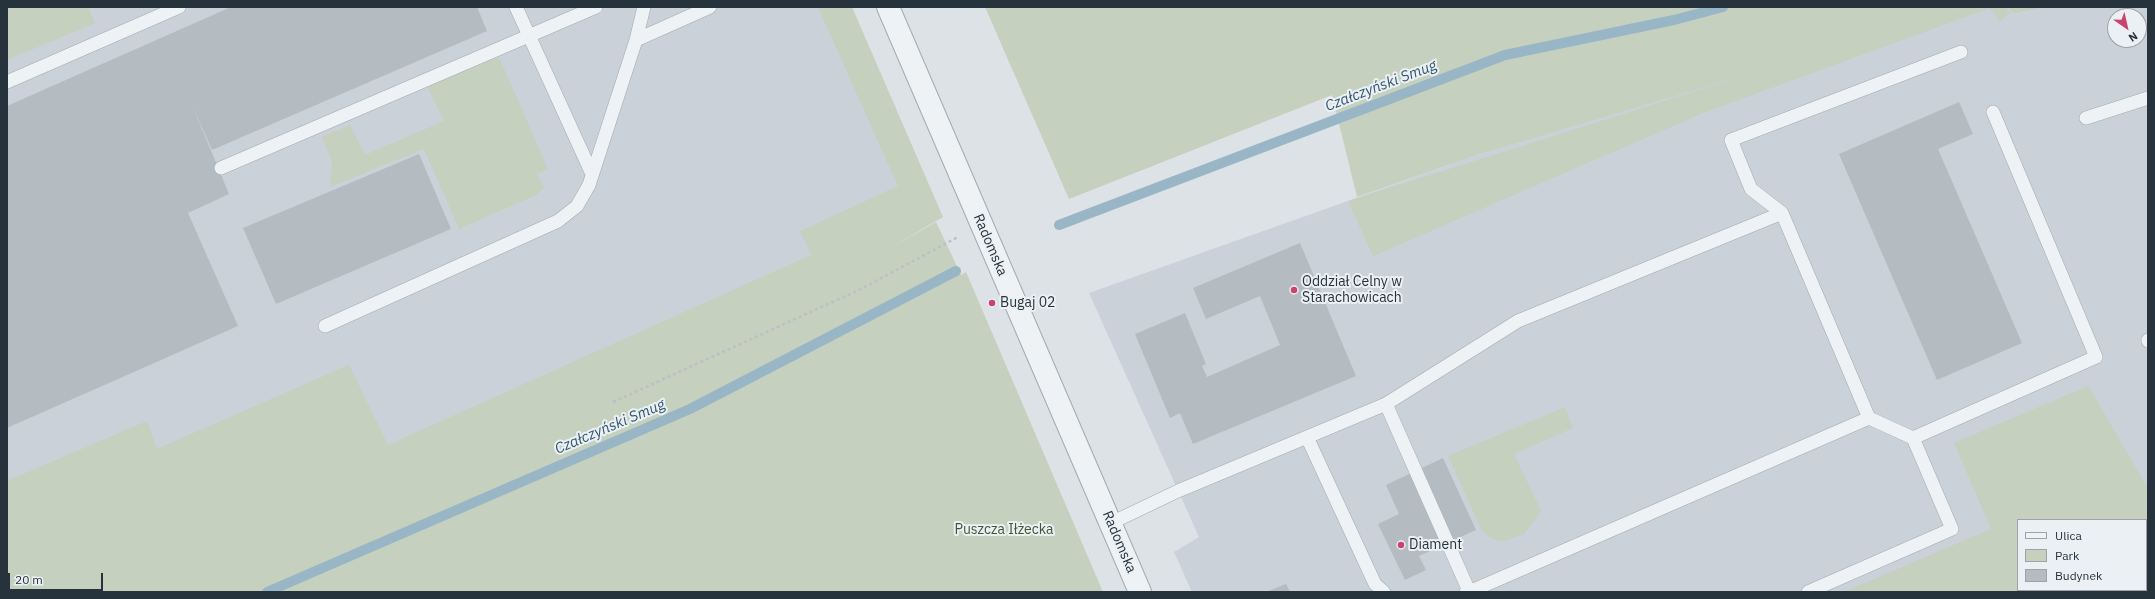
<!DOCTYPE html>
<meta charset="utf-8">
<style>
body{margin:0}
#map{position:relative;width:2155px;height:599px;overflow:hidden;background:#dce2e6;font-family:"IBM Plex Sans",sans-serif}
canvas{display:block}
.frame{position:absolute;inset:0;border:8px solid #26323c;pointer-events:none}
.legend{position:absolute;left:2017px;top:519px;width:130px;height:72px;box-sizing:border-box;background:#ebf0f4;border:1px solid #9ca4aa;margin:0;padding:5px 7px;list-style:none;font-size:12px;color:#26323c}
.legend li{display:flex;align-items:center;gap:8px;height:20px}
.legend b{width:20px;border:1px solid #9ca4aa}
.north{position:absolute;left:2107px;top:8px;width:40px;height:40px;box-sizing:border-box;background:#ebf0f4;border:1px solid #9ca4aa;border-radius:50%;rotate:146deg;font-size:11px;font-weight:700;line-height:16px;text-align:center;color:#26323c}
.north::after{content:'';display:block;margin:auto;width:14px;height:18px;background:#c9436f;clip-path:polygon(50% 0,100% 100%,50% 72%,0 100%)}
.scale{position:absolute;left:8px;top:573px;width:95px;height:18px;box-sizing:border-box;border:2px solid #26323c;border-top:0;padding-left:5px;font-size:12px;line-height:14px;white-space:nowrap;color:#26323c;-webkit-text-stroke:3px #ebf0f4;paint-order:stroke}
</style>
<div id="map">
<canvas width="2155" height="599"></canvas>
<div class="frame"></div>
<ul class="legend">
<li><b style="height:5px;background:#eff2f4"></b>Ulica</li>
<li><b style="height:11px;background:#c5d0be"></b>Park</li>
<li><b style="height:11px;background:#b4bcc2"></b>Budynek</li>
</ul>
<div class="north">N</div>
<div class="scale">20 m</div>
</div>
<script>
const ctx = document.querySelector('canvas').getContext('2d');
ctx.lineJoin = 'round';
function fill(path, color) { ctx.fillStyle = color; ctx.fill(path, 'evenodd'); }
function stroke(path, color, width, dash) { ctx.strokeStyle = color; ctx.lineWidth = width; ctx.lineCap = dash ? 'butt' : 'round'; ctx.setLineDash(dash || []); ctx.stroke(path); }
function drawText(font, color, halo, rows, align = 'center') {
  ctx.font = font + ' "IBM Plex Sans",sans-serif'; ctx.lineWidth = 4; ctx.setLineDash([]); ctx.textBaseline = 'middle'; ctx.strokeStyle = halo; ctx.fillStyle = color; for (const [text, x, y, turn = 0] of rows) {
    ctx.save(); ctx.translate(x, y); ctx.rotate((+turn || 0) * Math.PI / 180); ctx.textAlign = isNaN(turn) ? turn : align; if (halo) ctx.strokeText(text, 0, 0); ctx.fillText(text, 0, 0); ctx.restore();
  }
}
fill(new Path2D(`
 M7,7H842L928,225L53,592H7Z
 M1948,7H2010L2015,14L2046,7H2148V592H1192L1174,552L1199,537L1089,293L1480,154ZM2115,16H2139V40H2115ZM2018,520H2146V590H2018Z`), '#cad1d8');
fill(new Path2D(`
 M7,7H88L95,23L7,60Z
 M818,7H852L943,217L887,250L936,222L961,275L966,272L1103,592H7V481L147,421L157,449L349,365L388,445L811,255L800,231L898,186Z
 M985,7H1959L1944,13L1963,7H2005L2010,13L2000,21L1990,8L1703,113L1373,256L1348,201L1762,70L1480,154L1357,197L1332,95L1069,199Z
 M2008,7H2046L2014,14Z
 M499,57L548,169L537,174L544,188L536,195L459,229L424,149L330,187L332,162L322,137L350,125L365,155L444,121L427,86Z
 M2088,386L2148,488V541L2146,542V520H2018V590H2033L2028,592H1844L1991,529L1954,443Z
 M1565,407L1573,428L1514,454L1541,511L1524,534L1505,541L1494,540L1482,531L1448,456Z`), '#c5d0be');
stroke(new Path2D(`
 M1059,225L1505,55L1674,20L1723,7
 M267,592L690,409L956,271`), '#98b6c5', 10);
fill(new Path2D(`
 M231,7H477L487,31L212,150L192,105L229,194L188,213L238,326L7,428V106Z
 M1959,102L1973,134L1938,149L2022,343L1937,380L1839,154Z
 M419,154L451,229L276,304L243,228Z
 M1300,243L1356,376L1193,444L1180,413L1170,418L1135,334L1185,313L1206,364L1202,366L1207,377L1280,345L1260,296L1206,319L1193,288Z
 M1443,458L1476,530L1419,556L1426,570L1405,580L1378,524L1399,514L1386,485Z
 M2148,547V592H2043L2047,590H2146V548Z
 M1286,584L1290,592H1266Z`), '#b4bcc2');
const service = new Path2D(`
 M516,7L592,174
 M636,40L710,7
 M7,82L179,7
 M2086,118L2148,98
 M221,168L596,7
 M1782,213L1869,418L1913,438L1952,529L1808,592
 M325,326L558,221L577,206L589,185L636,40L644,7
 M2148,340V341
 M1386,404L1469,591L1466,592
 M1307,437L1375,584L1384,592
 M1913,438L2096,357L1993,112
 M1111,523L1178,491L1386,404L1518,321L1782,213L1751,189L1731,140L1961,52
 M1469,592L1869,418`);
const tertiary = new Path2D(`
 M888,7L1140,592`);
stroke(service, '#a2aab0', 14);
stroke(tertiary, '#a2aab0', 24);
stroke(new Path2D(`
 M613,402L861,289L958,237`), '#bbc0c4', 2.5, [3, 3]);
stroke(service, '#eff2f4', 13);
stroke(tertiary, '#eff2f4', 22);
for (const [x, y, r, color] of [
 [1294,290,4,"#c9436f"],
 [992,303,4,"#c9436f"],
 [1401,545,4,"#c9436f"]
]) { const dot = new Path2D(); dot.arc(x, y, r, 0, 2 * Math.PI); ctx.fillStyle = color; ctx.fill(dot); stroke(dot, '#ebf0f4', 1.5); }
drawText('14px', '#26323c', '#ebf0f4', [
 ["Radomska",990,245,67],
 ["Radomska",1119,542,67]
]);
drawText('14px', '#26323c', '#ebf0f4', [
 ["Oddział Celny w",1302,282],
 ["Starachowicach",1302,298],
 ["Bugaj 02",1000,303],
 ["Diament",1409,545]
], 'left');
drawText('14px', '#415734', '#ebf0f4', [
 ["Puszcza Iłżecka",1004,530]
]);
drawText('italic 15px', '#32576e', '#ebf0f4', [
 ["Czałczyński Smug",1381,86,-21],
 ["Czałczyński Smug",610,427,-23]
]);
</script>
